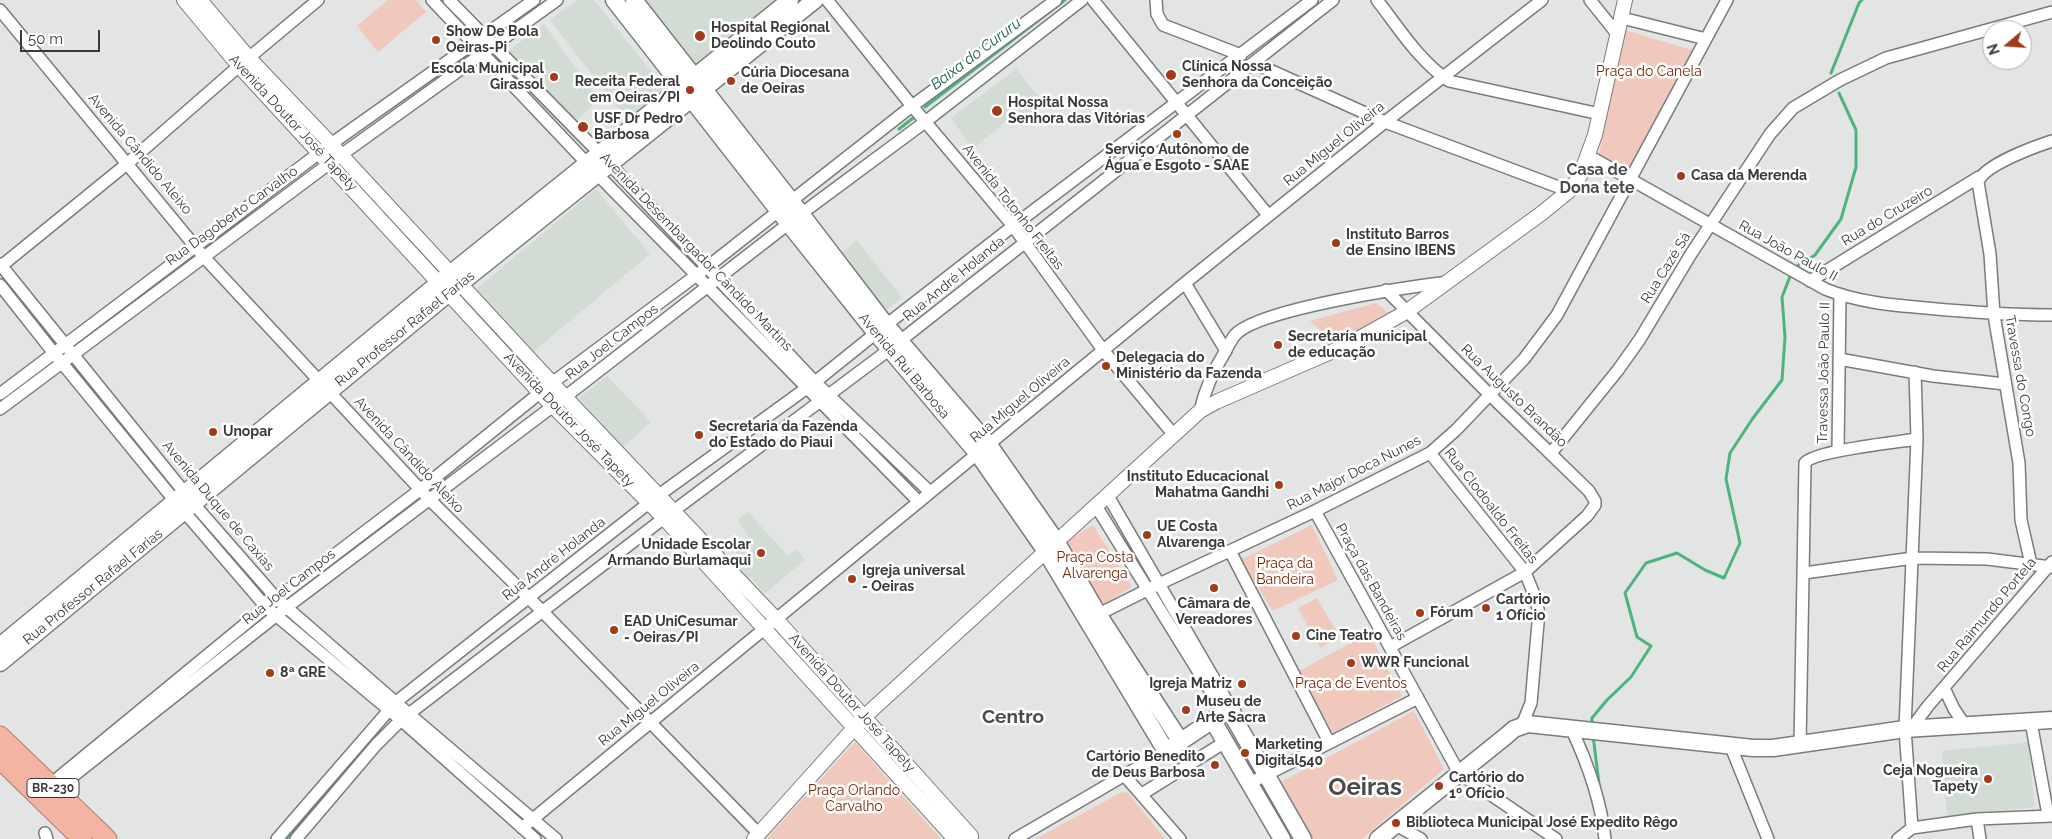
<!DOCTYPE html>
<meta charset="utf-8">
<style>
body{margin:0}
#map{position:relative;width:2052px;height:839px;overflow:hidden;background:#e2e5e3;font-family:Raleway,sans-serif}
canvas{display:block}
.north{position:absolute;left:1982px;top:20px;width:50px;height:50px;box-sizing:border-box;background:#fff;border:1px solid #b0b0b0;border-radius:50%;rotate:252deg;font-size:14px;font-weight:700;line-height:20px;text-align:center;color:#393a39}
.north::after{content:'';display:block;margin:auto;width:18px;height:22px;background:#a23a1c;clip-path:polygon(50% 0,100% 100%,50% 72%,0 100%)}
.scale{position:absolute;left:20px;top:30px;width:80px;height:22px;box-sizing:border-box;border:2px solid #393a39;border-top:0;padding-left:6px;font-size:15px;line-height:18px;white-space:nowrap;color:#393a39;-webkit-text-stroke:4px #fff;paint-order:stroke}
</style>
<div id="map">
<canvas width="2052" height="839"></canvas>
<div class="north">N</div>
<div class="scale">50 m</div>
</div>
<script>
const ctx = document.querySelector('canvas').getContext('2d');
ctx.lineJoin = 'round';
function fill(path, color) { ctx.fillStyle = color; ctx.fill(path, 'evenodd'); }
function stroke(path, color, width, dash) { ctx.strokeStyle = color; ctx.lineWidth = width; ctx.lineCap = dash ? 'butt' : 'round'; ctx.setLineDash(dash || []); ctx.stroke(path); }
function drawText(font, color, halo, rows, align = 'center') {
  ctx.font = font + ' Raleway,sans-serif'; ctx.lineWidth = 5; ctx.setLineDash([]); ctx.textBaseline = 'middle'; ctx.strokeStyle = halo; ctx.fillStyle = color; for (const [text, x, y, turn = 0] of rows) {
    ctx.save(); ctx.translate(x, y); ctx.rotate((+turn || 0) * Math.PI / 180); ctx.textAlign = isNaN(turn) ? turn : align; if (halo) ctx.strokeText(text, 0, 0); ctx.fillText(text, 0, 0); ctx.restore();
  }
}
fill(new Path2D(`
 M577,0H594L667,91L627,120L550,20Z
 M634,0H779L692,71Z
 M544,24L599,100L573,124L504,54Z
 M1016,69L1044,103L1012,128L1006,121L973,149L951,118Z
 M596,189L650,254L528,356L474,291Z
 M857,240L902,298L883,313L837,256Z
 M607,376L651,422L622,448L579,398Z
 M748,512L788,556L797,549L805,560L764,594L751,577L746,581L735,566L742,559L733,550L748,536L737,520Z
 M2028,742L2035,807L1947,817L1942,751Z`), '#d2dcd5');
fill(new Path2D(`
 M388,0H416L426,12L378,52L357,26Z
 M1625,30L1695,51L1630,175L1599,154Z
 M1376,303L1395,318L1338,345L1310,321Z
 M1093,525L1132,587L1097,608L1059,546Z
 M1312,525L1338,580L1273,611L1240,560Z
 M1317,598L1340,637L1320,648L1298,608Z
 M1369,633L1402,696L1333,733L1299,671Z
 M1414,711L1444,769L1362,839H1308L1274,786Z
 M855,742L941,839H766Z
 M1122,792L1128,793L1165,839H1035Z`), '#f1c8bc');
stroke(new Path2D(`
 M1831,73L1859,3L1862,0
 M925,107L1065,0
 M899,129L913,118
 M1794,268L1815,255L1841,219L1856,167V130L1839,93
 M1592,727V718L1607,700L1631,677L1651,646L1637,637L1625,593L1646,563L1677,553L1705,570L1724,578L1740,543L1726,479L1730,453L1753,418L1782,380L1785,337L1782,297L1791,274
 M1593,735L1599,784
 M286,839L317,802`), '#4db47e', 3);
const minor = new Path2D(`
 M432,0L597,174L919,502
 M449,0L609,163L815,382L930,492
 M827,0L912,106L1013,226L1103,350L1174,435
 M1093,0L1268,215
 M1156,0L1157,14L1163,25L1241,55
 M1377,0C1399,28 1419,61 1449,81L1600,114
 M1590,0L1618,35
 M0,10L203,256L429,499L542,611L758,833
 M1622,18L1706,39
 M1254,63L1385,122L1569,191
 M1589,156L1825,289C1857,302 1890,305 1926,308C1968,312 2009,315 2052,315
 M0,264L193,503L277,599L409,714L556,839
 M0,267L128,163L239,66L318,0
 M1810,281L1979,177
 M1185,283L1226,351
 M0,285L53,352L175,501L266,607L401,720L535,839
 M1386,290L1490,395L1589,491L1595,501V505L1587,516L1525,572L1390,647
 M886,325L1013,226L1312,0
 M900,341L1333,0
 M1839,359L1933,376L2005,384
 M0,394L331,144L534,0
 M0,409L330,163L557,0
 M1200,411C1205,389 1213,371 1225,352C1228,346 1231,340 1235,335C1258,309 1408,287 1448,282
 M1838,451L1840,295
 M1430,453L1525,572L1535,597L1538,609V623L1531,703L1522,725
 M1551,453L1618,370L1640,339L1691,254L1770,134L1793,108L1840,80L1886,58L2052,12
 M1108,496L1231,708
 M1096,506L1224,713
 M1315,511L1459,773L1556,839
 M1230,551L1329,742
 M2031,564L2021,520L2019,463L1994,315L1990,254L1978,182C1984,165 2034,147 2052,141
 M1804,573L1913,558L1987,559L2052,567
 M1093,617L1159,584L1315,511L1430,453L1456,430L1524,359L1557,315L1727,0
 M1944,688L1954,709L1964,724
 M2031,722L2048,815
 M1571,728C1588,764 1601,800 1605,839
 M1911,729L1928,706L2052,562
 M1800,745L1805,463C1813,451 1898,442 1917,439
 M1731,747L1768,839
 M1124,775L1180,839
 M58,778L266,607L421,489L552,383L706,268L912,106L1056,0
 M1250,783L1418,698
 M53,792L287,607L565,397L801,214L925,122L1082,0
 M1142,794L1225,742
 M1977,819L1980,839
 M1396,825L1421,839
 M522,828L1185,283L1385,122L1542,0
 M1912,828L1977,819L2052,816
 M45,833L47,839
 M277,839L396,702L659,495L815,382L876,333
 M296,839L376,745L401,720L664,518L890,349
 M1015,839L1166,751
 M1898,839L1912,828L1905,729L1917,439L1915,372`);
const tertiary = new Path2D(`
 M184,0L239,66L541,394L664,518L955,839
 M200,0L249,58L331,144L565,397L776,619L971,836L966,839
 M754,839L864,717L1200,411L1216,402L1347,345L1406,312L1542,213L1569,191L1580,176L1595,135L1625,0`);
const secondary = new Path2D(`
 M614,0L789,224L876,333L978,454L1045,550L1166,751L1231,708L1235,720L1303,839
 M634,0L792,202L886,325L989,445L1056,541L1098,614L1181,742
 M0,646L440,282L790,0
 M0,663L461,283L815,0
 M1213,721L1282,839
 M1378,839L1506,736L1514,729L1528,724L1753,748H1773L1905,729L2052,720`);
const trunk = new Path2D(`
 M0,736L107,839
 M0,759L82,839`);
stroke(minor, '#797c7a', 14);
stroke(tertiary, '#797c7a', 16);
stroke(secondary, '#797c7a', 19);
stroke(trunk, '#b17d6e', 21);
stroke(minor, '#fff', 11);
stroke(tertiary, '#fff', 14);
stroke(secondary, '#fff', 16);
stroke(trunk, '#f4b4a2', 19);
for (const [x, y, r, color] of [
 [700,36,6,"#a23a1c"],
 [436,40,5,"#a23a1c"],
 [1171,75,6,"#a23a1c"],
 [554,77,5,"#a23a1c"],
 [731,81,5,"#a23a1c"],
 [690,90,5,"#a23a1c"],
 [997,111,6,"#a23a1c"],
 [583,127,6,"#a23a1c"],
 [1177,134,5,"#a23a1c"],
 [1681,176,5,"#a23a1c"],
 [1336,243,5,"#a23a1c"],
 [1278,345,5,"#a23a1c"],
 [1106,366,5,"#a23a1c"],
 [213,432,5,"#a23a1c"],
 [699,435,5,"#a23a1c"],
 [1279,485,5,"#a23a1c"],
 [1147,535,5,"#a23a1c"],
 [761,553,5,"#a23a1c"],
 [852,579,5,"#a23a1c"],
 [1214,588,5,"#a23a1c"],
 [1486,608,5,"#a23a1c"],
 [1420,613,5,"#a23a1c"],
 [614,630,5,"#a23a1c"],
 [1296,636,5,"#a23a1c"],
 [1351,663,5,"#a23a1c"],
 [270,673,5,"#a23a1c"],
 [1242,684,5,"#a23a1c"],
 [1186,710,5,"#a23a1c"],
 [1245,753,5,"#a23a1c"],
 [1215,765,5,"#a23a1c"],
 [1988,779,5,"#a23a1c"],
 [1439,786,5,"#a23a1c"],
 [1396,823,5,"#a23a1c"]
]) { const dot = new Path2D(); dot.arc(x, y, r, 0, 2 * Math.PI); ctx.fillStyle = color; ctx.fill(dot); stroke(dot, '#fff', 2); }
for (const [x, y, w] of [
 [53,788,52]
]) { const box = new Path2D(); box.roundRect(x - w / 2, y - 9.5, w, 19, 4); ctx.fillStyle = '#fff'; ctx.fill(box); stroke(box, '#393a39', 1); }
drawText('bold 12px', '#393a39', null, [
 ["BR-230",53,788]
]);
drawText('bold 14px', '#393a39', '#fff', [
 ["Hospital Regional",711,28],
 ["Deolindo Couto",711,44],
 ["Show De Bola",446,32],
 ["Oeiras-Pi",446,48],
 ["Clínica Nossa",1182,67],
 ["Senhora da Conceição",1182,83],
 ["Escola Municipal",544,69,"right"],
 ["Girassol",544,85,"right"],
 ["Cúria Diocesana",741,73],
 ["de Oeiras",741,89],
 ["Receita Federal",680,82,"right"],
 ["em Oeiras/PI",680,98,"right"],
 ["Hospital Nossa",1008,103],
 ["Senhora das Vitórias",1008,119],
 ["USF Dr Pedro",594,119],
 ["Barbosa",594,135],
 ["Serviço Autônomo de",1177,150,"center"],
 ["Água e Esgoto - SAAE",1177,166,"center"],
 ["Casa da Merenda",1691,176],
 ["Instituto Barros",1346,235],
 ["de Ensino IBENS",1346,251],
 ["Secretaría municipal",1288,337],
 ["de educação",1288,353],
 ["Delegacia do",1116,358],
 ["Ministério da Fazenda",1116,374],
 ["Secretaria da Fazenda",709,427],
 ["do Estado do Piaui",709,443],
 ["Unopar",223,432],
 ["Instituto Educacional",1269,477,"right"],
 ["Mahatma Gandhi",1269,493,"right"],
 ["UE Costa",1157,527],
 ["Alvarenga",1157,543],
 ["Unidade Escolar",751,545,"right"],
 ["Armando Burlamaqui",751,561,"right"],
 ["Igreja universal",862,571],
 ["- Oeiras",862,587],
 ["Cartório",1496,600],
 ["1 Ofício",1496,616],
 ["Câmara de",1214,604,"center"],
 ["Vereadores",1214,620,"center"],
 ["Fórum",1430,613],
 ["EAD UniCesumar",624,622],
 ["- Oeiras/PI",624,638],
 ["Cine Teatro",1306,636],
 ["WWR Funcional",1361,663],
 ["8ª GRE",280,673],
 ["Igreja Matriz",1232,684,"right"],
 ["Museu de",1196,702],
 ["Arte Sacra",1196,718],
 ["Marketing",1255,745],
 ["Digital540",1255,761],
 ["Cartório Benedito",1205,757,"right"],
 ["de Deus Barbosa",1205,773,"right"],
 ["Ceja Nogueira",1978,771,"right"],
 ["Tapety",1978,787,"right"],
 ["Cartório do",1449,778],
 ["1º Ofício",1449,794],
 ["Biblioteca Municipal José Expedito Rêgo",1406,823]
], 'left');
drawText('14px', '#792308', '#fff', [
 ["Praça do Canela",1649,72],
 ["Praça Costa",1095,558],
 ["Alvarenga",1095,574],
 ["Praça da",1285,564],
 ["Bandeira",1285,580],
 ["Praça de Eventos",1351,684],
 ["Praça Orlando",854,791],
 ["Carvalho",854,807]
]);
drawText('14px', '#393a39', '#fff', [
 ["Avenida Doutor José Tapety",293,123,47],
 ["Rua Miguel Oliveira",1334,144,-39],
 ["Avenida Cândido Aleixo",140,154,50],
 ["Avenida Totonho Freitas",1013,207,52],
 ["Rua Dagoberto Carvalho",232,216,-36],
 ["Rua do Cruzeiro",1887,216,-31],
 ["Rua João Paulo II",1788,251,29],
 ["Avenida Desembargador Cândido Martins",696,252,46],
 ["Rua Cazé Sá",1666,268,-58],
 ["Rua André Holanda",954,279,-39],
 ["Rua Professor Rafael Farias",405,329,-39],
 ["Rua Joel Campos",612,342,-38],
 ["Avenida Rui Barbosa",904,366,50],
 ["Travessa João Paulo II",1824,373,-89],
 ["Travessa do Congo",2020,376,80],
 ["Rua Augusto Brandão",1514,396,44],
 ["Rua Miguel Oliveira",1020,400,-40],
 ["Avenida Doutor José Tapety",569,420,46],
 ["Avenida Cândido Aleixo",409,455,47],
 ["Rua Major Doca Nunes",1354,473,-27],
 ["Avenida Duque de Caxias",218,506,50],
 ["Rua Clodoaldo Freitas",1491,506,52],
 ["Rua André Holanda",554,559,-38],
 ["Praça das Bandeiras",1371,582,61],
 ["Rua Professor Rafael Farias",93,587,-39],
 ["Rua Joel Campos",289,587,-38],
 ["Rua Raimundo Portela",1987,615,-50],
 ["Avenida Doutor José Tapety",852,703,48],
 ["Rua Miguel Oliveira",649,704,-39]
]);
drawText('italic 15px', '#14603d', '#fff', [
 ["Baixa do Cururu",976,54,-37]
]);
drawText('bold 16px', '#4a4c4b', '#fff', [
 ["Casa de",1597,170],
 ["Dona tete",1597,188]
]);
drawText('bold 19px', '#4a4c4b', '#fff', [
 ["Centro",1013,717]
]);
drawText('bold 24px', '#4a4c4b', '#fff', [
 ["Oeiras",1365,788]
]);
</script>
